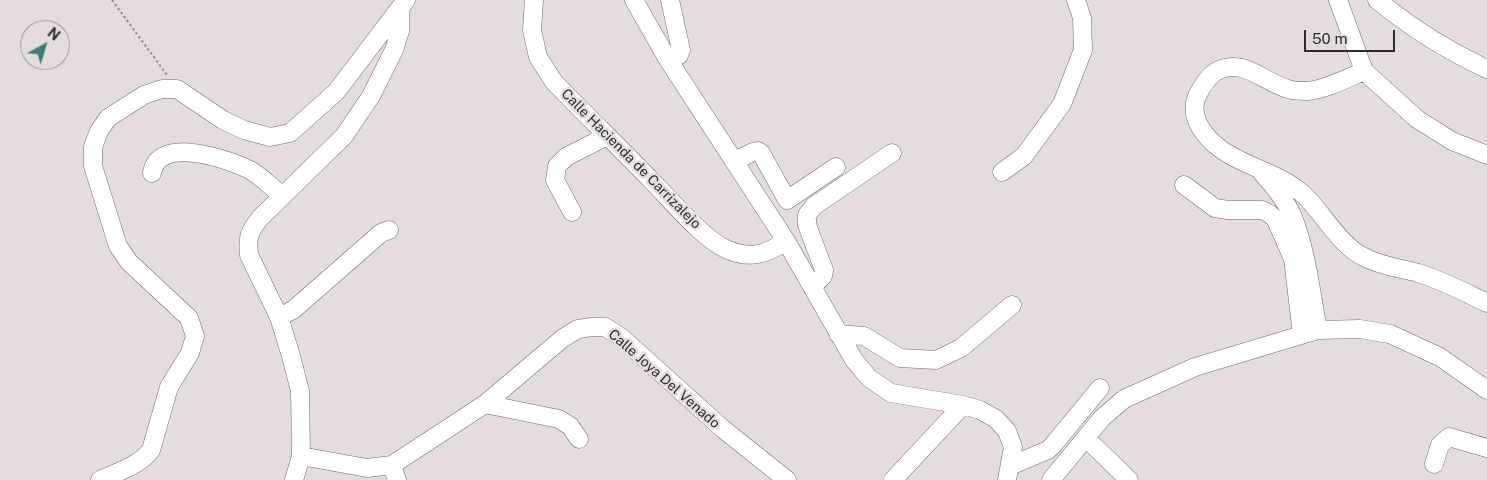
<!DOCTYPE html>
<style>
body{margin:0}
#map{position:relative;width:1487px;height:480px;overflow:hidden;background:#e4dcdd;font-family:"Public Sans",sans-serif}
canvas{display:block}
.north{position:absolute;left:20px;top:20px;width:50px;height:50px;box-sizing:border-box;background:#e4dcdd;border:1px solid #9c9696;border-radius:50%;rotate:39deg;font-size:14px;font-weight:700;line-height:20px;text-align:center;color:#2f2c2c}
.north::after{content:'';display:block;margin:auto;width:18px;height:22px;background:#377e78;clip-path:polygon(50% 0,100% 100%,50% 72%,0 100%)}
.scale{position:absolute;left:1304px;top:30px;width:91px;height:22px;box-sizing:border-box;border:2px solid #2f2c2c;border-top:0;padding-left:6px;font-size:15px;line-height:18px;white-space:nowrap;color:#2f2c2c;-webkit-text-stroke:4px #e4dcdd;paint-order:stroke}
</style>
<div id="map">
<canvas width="1487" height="480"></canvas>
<div class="north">N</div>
<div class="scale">50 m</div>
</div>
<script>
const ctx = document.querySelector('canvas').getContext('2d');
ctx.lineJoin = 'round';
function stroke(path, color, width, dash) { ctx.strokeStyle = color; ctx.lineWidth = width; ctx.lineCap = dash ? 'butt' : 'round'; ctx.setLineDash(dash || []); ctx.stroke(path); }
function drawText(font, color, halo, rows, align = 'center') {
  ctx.font = font + ' "Public Sans",sans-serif'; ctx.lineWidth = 5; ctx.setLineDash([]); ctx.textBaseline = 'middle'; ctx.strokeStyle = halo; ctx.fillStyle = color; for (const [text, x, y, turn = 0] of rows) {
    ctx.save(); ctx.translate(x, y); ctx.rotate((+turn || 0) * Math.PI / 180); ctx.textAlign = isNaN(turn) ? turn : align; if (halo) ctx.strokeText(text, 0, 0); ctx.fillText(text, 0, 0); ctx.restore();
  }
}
const minor = new Path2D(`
 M534,0L532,30L538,57L554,82C586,115 619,147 651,180C670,199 702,238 726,249C750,260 767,254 786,241
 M634,0L667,58L786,241L854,360L869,378L891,393L963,405L980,410L996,419L1007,431L1013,447L1007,480
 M1338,0L1364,71L1417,119L1452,141L1487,155
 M1377,0C1410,27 1448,51 1487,69
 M667,58L679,55L681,50L670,0
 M1364,71C1348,78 1324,90 1307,91C1302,91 1293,91 1288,89C1263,82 1242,56 1215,72C1207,78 1201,88 1197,96C1188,117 1205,138 1222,150C1246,167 1280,173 1304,195C1323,213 1340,246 1364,257C1381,266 1399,268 1418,273C1442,280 1464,292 1487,303
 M735,161L753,152L758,151L761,153L787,200L836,167
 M1002,172L1024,156L1062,104L1083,50L1082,18L1076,0
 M152,173C158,135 228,159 250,170C262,177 272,188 283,196
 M1262,173C1274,186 1286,201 1293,217C1307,253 1311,292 1318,330
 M1184,185L1215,208L1228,210H1262L1270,214L1276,220L1293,259L1302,334
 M572,212L555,180L557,166L566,157L607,136
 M812,287L823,276L824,270L807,225V215L814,206L892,153
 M279,317L293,310L381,233L389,230
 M838,334L864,336L900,358L936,360L961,348L1012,305
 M485,404L559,419L570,426L579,439
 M1086,438L1129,480
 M301,456L367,468L392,465L485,404L563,338L578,329L592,327H605L621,337L723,429L787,480
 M1434,464L1440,445L1449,437L1487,448
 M392,465L397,480
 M1010,466L1048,450L1053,445L1100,388
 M100,480C117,472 139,466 151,450L169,387L190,353L195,336L189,318L129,262L118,246L93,166V147L99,131L108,118L144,95L162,89H177L223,120L244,130L270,137L290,133L336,92L406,0
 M294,480L301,456L300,391L291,356L279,317L249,255C247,237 249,232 260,218L344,136L371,96L394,50L400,31V8
 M893,480L963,405
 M1051,480L1102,418L1124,399L1195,367L1318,330L1360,329L1390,334L1440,357L1487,390`);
stroke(minor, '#716a6b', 19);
stroke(new Path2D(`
 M112,0L167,75`), '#938d8e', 2, [2.5, 2.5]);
stroke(minor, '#fff', 18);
drawText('14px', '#2f2c2c', '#e4dcdd', [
 ["Calle Hacienda de Carrizalejo",631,159,45],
 ["Calle Joya Del Venado",664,379,41]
]);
</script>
